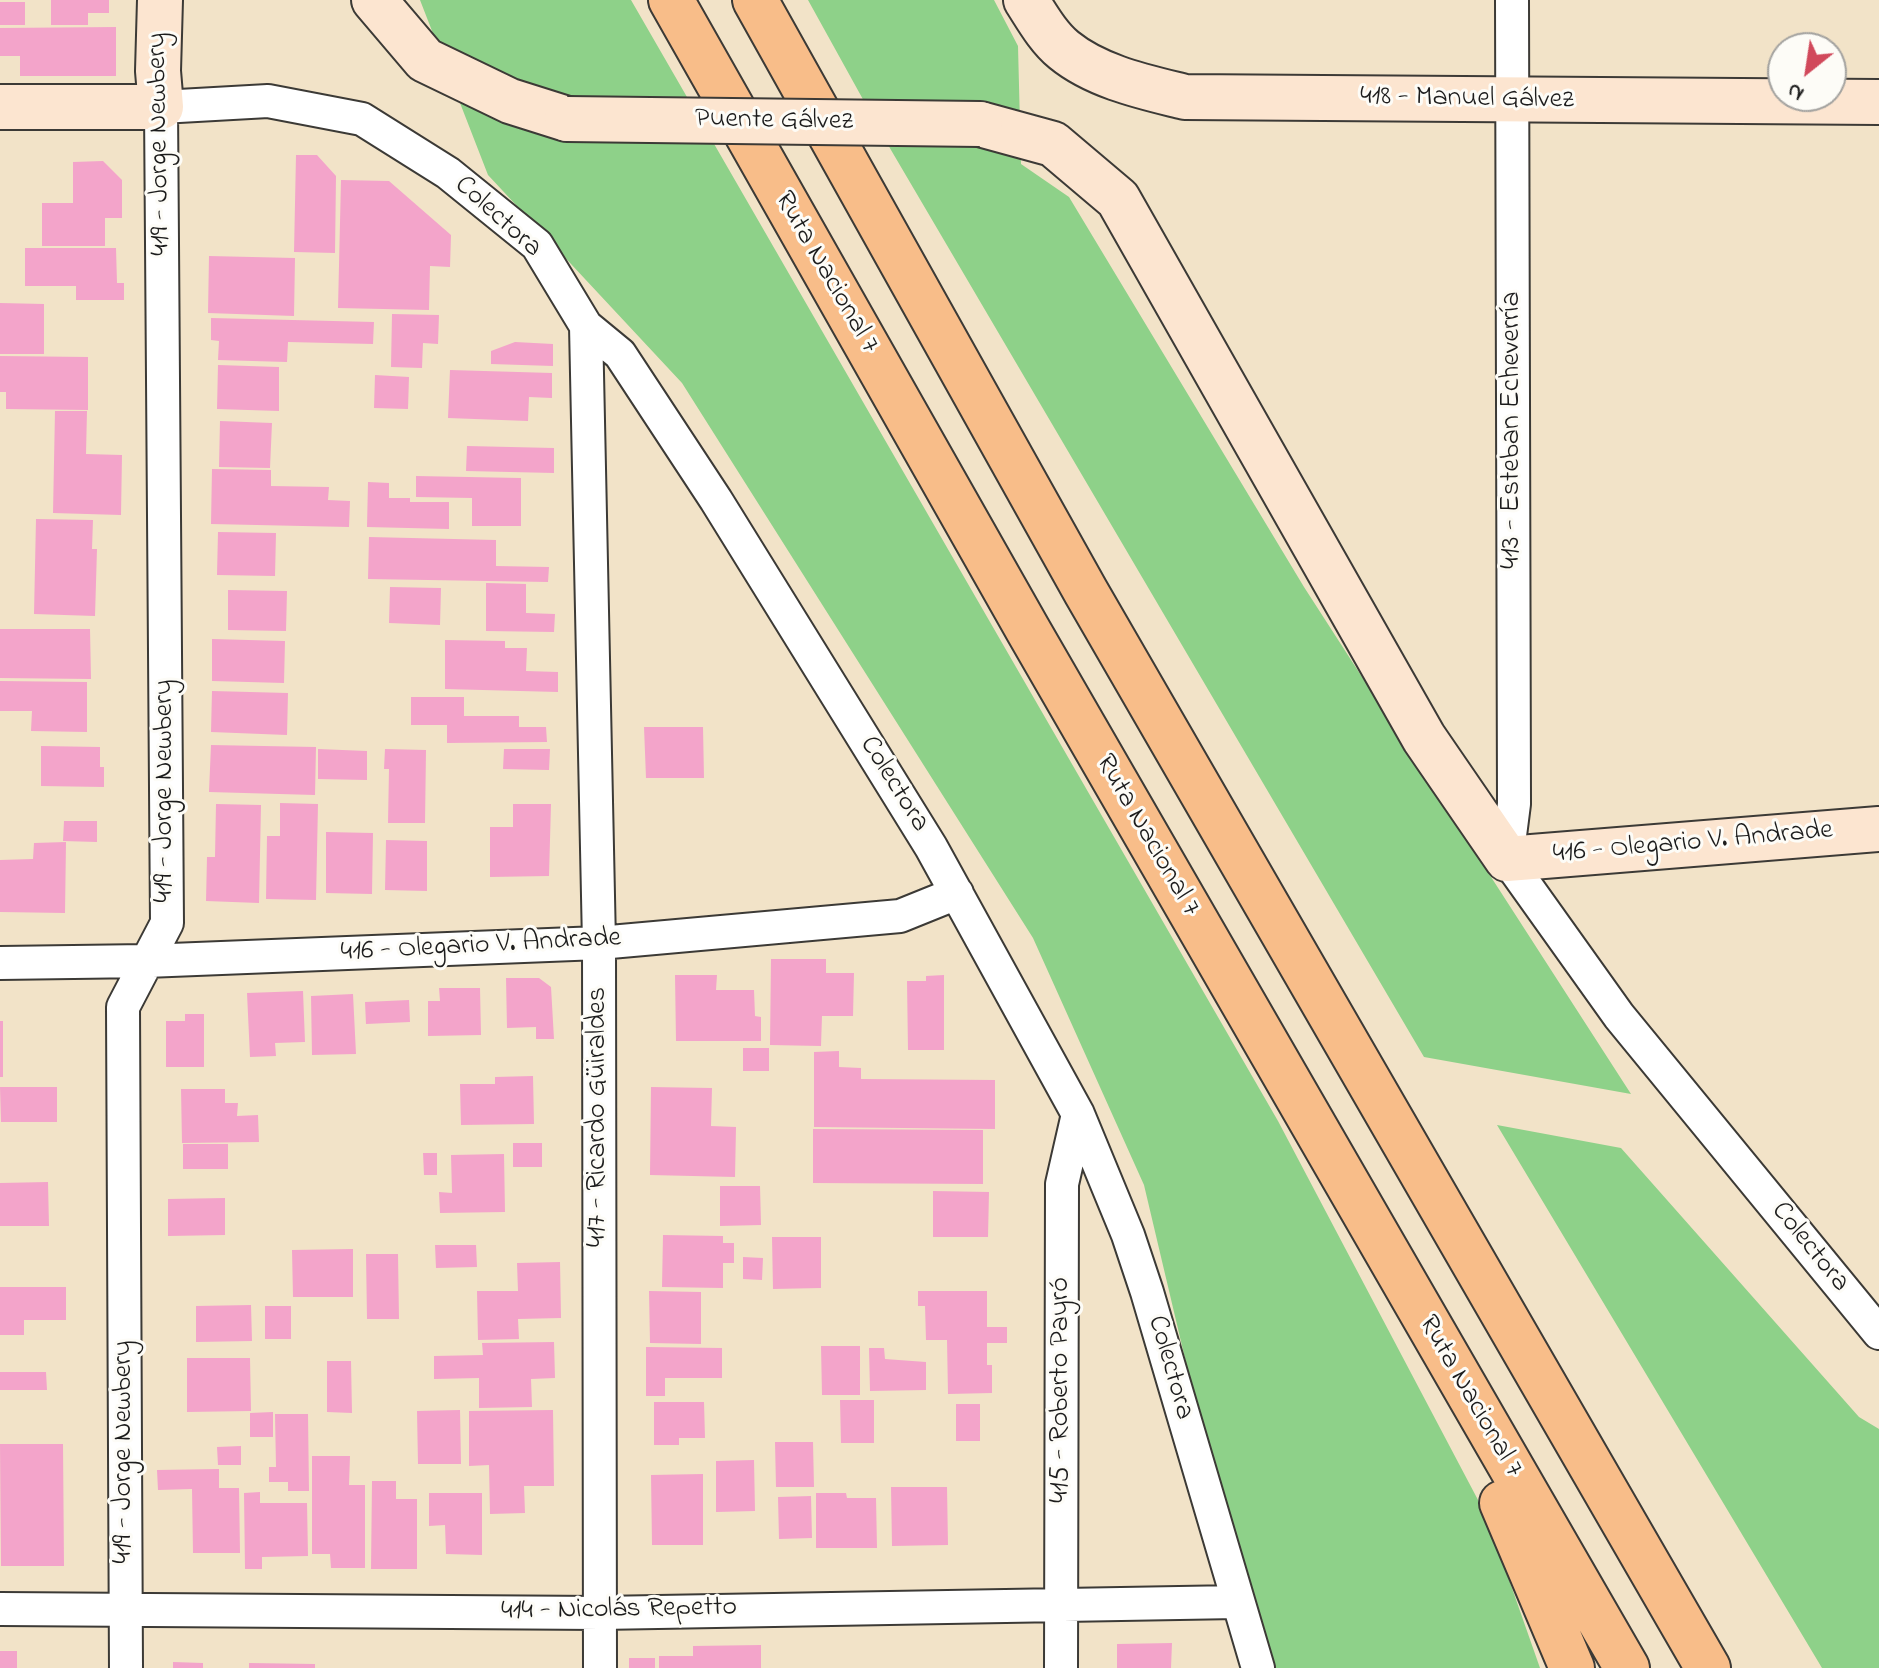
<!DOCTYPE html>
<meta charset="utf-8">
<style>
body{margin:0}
#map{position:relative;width:1879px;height:1668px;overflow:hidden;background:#f2e3c8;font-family:"Indie Flower",sans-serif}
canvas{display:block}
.north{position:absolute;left:1767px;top:32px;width:80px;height:80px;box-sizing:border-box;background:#fdfcf7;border:2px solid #a3a29f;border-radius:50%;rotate:210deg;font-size:22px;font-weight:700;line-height:32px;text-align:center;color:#1c1c1c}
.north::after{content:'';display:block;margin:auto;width:28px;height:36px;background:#d1495b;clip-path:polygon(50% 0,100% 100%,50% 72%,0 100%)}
</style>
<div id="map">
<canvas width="1879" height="1668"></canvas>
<div class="north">N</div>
</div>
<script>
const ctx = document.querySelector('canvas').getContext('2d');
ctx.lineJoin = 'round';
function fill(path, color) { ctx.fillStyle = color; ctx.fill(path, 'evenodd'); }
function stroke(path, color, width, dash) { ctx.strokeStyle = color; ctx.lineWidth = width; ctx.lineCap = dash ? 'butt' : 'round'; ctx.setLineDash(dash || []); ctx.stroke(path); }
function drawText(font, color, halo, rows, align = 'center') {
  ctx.font = font + ' "Indie Flower",sans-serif'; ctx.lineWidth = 6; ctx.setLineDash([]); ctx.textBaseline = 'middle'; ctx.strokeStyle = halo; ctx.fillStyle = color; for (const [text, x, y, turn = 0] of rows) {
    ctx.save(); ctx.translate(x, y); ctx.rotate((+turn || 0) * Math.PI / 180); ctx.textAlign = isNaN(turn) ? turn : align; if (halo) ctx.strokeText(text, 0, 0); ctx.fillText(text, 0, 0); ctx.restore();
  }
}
fill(new Path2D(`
 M420,0H631L1278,1121L1487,1517L1540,1668H1271L1200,1422L1144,1185L1033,938L682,383L488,175Z
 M808,0H994L1018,46L1021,164L1069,197L1304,587L1631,1094L1424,1057L891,150Z
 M1497,1125L1621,1148L1859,1417L1879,1429V1668H1822Z`), '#8ed189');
fill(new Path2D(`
 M51,0H109V13H88V25H51Z
 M0,2H25V25H0Z
 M116,27V76H20V56H0V28Z
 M296,155H317L336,176L335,253L294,252Z
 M103,161L122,180V218H105V246H42V203H73V162Z
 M341,180L389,181L451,235L450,267L430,266L429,310L338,308Z
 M25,248H116L117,283H124V300H76V286H25Z
 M209,256L295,258L294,316L208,313Z
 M0,303L44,304V354H0Z
 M392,314L439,315L438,344L423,343L422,368L391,367Z
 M211,318L374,322L373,344L288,342L287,362L218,360L219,341L211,340Z
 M515,342L553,344V366L491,364V351Z
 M0,356L88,357V410L6,409V392H0Z
 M218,365L279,367V411L217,409Z
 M450,370L552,373V398L529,397L528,421L448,418Z
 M375,375L409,377L408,409L374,408Z
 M55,411H87L86,454L122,455L121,515L53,513Z
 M220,421L272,423L270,468L219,467Z
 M467,446L554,448V473L466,471Z
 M212,469L271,470V486L329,487L328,500L350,501L349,527L211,524Z
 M416,476L521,478V526H472V498L416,497Z
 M368,482L389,483V498H410V502H449V529L367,527Z
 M36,519L93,520L92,549H97L95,616L34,614Z
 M218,532L276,533L275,576L217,575Z
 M369,537L496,540V566L549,567L548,582L368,579Z
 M486,583L526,584V613L555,614L554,632L486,631Z
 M390,587L441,588L440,625L389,623Z
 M228,590L287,591L286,631L228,630Z
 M0,629H90L91,679L0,678Z
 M212,639L285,641L284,683L212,681Z
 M445,640L505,641V648H527L526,671L558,672V692L445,689Z
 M0,681L87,682V732L31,731L32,711H0Z
 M212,691L288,693L287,735L211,732Z
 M411,697H464V716H519V727H546L547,742L447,743V725H411Z
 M644,727H703L704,778H646Z
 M211,745L316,747L315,795L209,792Z
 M41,746L100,747V767H104V787L41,786Z
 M318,749L367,751V780L318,779Z
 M385,749L426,750L425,823H388L389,769H384Z
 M504,749H550L549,770L503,769Z
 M280,803L318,804L316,900L266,899L267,836H280Z
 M216,804L261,805L259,903L206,901L207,857H215Z
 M513,804H551L549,876L490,877V827H513Z
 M64,821H97V842L63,841Z
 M326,832L373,833L372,894L326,893Z
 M386,840L427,841V891L385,890Z
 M66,842L65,913L0,912V860L33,859L34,843Z
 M771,959H826V973H854L853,1016H822L821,1046L770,1045Z
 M675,975H717L716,990H754L755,1016L761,1017V1041H676Z
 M944,975V1050H908L907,981H926V976Z
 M506,978H539L551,987L554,1039H536V1027L507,1028Z
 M439,988H480L481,1035L428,1036V1001H440Z
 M303,991L305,1042L275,1043L276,1056L250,1057L247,993Z
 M353,994L356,1054L312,1055L311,996Z
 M409,1000L410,1022L366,1024L365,1002Z
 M185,1014H204V1067H166V1021H185Z
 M0,1021H3V1077H0Z
 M743,1048H769V1071H743Z
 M839,1051V1067L861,1068V1079L995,1080V1129L814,1127V1052Z
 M533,1076L534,1124L461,1125L460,1084H495V1077Z
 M0,1087H57V1122H1Z
 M651,1087L712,1088L711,1126L736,1127L735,1177L650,1175Z
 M181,1089H225V1103H238L237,1116L258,1115L259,1142L182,1143Z
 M813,1129L983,1130V1184L813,1183Z
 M513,1143H542V1167H513Z
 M183,1144H228V1169H183Z
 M423,1153H437V1175H424Z
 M504,1154L505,1212L440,1213L439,1192L452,1193L451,1155Z
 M48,1182L49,1226H0V1183Z
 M720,1186H760L761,1225L720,1226Z
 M933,1191L989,1192L988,1237H933Z
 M225,1198V1235L168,1236V1199Z
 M663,1235L723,1236V1243H734V1263H723V1288L662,1287Z
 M772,1237H821V1288L773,1289Z
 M435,1245H476L477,1267L436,1268Z
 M353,1249V1297H293L292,1250Z
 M366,1254H398L399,1319H367Z
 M743,1257L763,1258L762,1280L743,1279Z
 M560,1262L561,1318L518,1319L519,1339L478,1340L477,1291H518L517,1263Z
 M0,1287H66V1320H24V1335H0Z
 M649,1291L701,1292V1344L650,1343Z
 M918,1291H987V1327H1007V1343H987V1365H992V1393L948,1394L947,1340H926L925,1306H918Z
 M251,1305L252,1341L196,1342V1306Z
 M265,1306H291V1339H265Z
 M554,1342L555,1378L531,1379L532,1407L479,1408V1378L434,1379V1356L483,1355L482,1343Z
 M821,1346H860V1395H822Z
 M646,1347L722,1348V1378H665V1396H646Z
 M869,1348H884L885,1359L926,1362V1390L870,1391Z
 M187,1358H250L251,1411L187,1412Z
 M327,1361H351L352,1413L327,1412Z
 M0,1372H46L47,1390H0Z
 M840,1400H874V1443H841Z
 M654,1402H704L705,1438H679V1445H654Z
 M956,1404H980V1441H956Z
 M460,1410L461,1464H418L417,1411Z
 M553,1410L554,1486H524L525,1513L490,1514L489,1465L469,1466V1411Z
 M273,1412V1437H250V1413Z
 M275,1414H308L309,1491H288V1482H269V1467H276Z
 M775,1442H813L814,1487H776Z
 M0,1444H63L64,1566H1Z
 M241,1446V1465H218L217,1447Z
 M312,1456H350L349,1485H365V1568H331L330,1554H312Z
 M754,1460L755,1511L716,1512V1461Z
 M219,1469V1488H239L240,1553H193L192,1489L158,1490L157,1470Z
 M703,1474V1545H652L651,1475Z
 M372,1481H396V1499H417V1569H371Z
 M891,1487H947L948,1545L892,1546Z
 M260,1492V1503H307L308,1556L262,1557V1569H245L244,1493Z
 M429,1493H482V1555L446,1554L445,1525L429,1526Z
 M816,1493H846L847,1498H876L877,1548H816Z
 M811,1496L812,1538L779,1539L778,1497Z
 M1172,1643L1171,1668H1117V1644Z
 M761,1645V1668H659V1656H693V1646Z
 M0,1651H17V1668H0Z
 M629,1658H655V1668H629Z
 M173,1662L203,1663V1668H173Z
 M249,1663L315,1664V1668H249Z`), '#f3a4ca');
const street = new Path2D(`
 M1512,0L1514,804L1507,859L1619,1016L1879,1333
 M586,326L599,943L600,1668
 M0,963L146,961L599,943L900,916L957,893
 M0,1609L600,1613L1237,1602
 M126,1668L123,1007L167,923L161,107L268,101L362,119L448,173L537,245L586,326L620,354L716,500L931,847L1078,1114L1128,1235L1147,1292L1258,1668
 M1061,1668L1062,1184L1078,1114`);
const secondary = new Path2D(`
 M374,0L425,60L510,101L567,119
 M1026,0C1037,17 1048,37 1064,50C1097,77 1145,87 1185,97L1879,102
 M0,107H161L158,71L160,0
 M980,124L1053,144L1118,199L1424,738L1507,859L1879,829`);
const highway = new Path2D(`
 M671,0L1028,630L1627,1668
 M755,0L1086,592L1708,1668
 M1502,1503L1572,1668`);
stroke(street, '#3c3a36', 36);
stroke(secondary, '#3c3a36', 48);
stroke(highway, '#3c3a36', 48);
stroke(street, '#fff', 32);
stroke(secondary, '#fce5d0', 44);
stroke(highway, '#f8bd89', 44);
const secondaryBridge = new Path2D(`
 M567,119L980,124`);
stroke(secondaryBridge, '#3c3a36', 48, []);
stroke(secondaryBridge, '#fce5d0', 44);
drawText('28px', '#1c1c1c', '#fdfcf7', [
 ["418 - Manuel Gálvez",1467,100,1],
 ["Puente Gálvez",774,122,1],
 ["419 - Jorge Newbery",161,144,-91],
 ["Colectora",497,218,42],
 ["Ruta Nacional 7",825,273,60],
 ["413 - Esteban Echeverría",1513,430,-90],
 ["Colectora",893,785,58],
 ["419 - Jorge Newbery",166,791,-90],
 ["Ruta Nacional 7",1146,836,60],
 ["416 - Olegario V. Andrade",1693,844,-5],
 ["416 - Olegario V. Andrade",481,947,-3],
 ["417 - Ricardo Güiraldes",599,1117,-90],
 ["Colectora",1809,1248,51],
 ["Colectora",1169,1368,74],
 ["415 - Roberto Payró",1062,1390,-90],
 ["Ruta Nacional 7",1469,1397,60],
 ["419 - Jorge Newbery",125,1452,-90],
 ["414 - Nicolás Repetto",619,1611,-1]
]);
</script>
